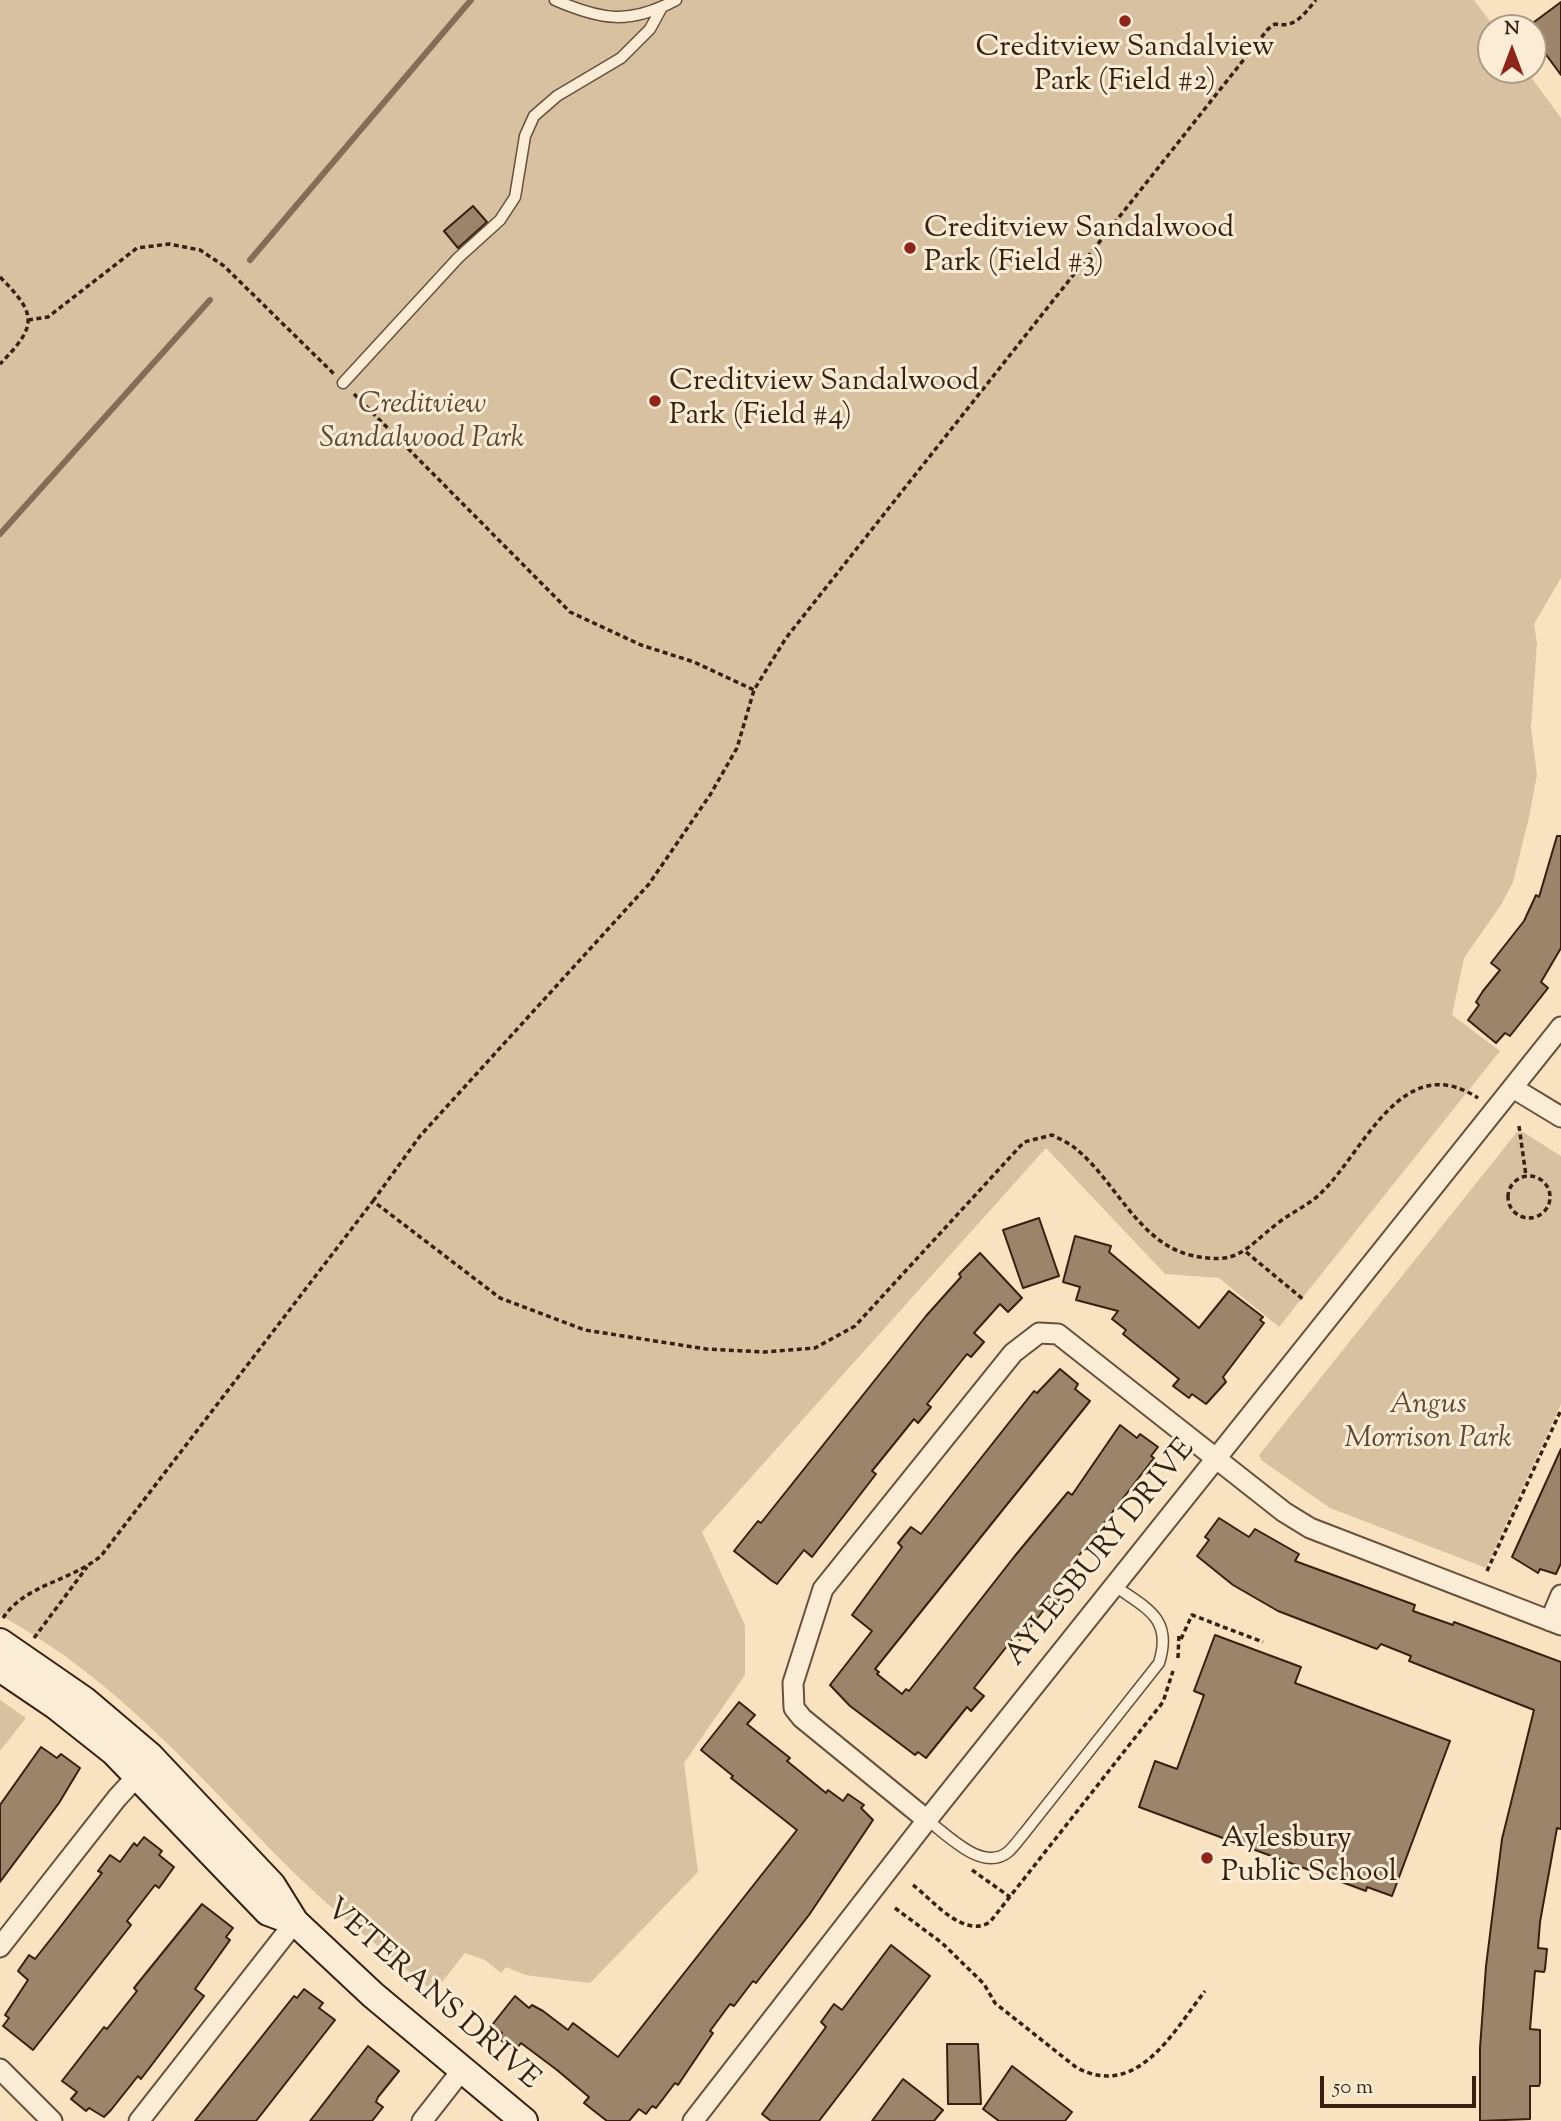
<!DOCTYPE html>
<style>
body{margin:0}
#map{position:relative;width:1561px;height:2121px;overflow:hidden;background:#f9e2bf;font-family:"Sorts Mill Goudy",serif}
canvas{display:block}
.north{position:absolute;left:1477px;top:14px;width:70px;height:70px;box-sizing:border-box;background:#fbecd5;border:2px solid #ad9a86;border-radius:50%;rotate:0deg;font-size:19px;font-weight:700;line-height:28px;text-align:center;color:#381f10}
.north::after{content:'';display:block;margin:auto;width:24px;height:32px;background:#8f2418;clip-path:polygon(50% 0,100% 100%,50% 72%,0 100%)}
.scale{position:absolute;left:1320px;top:2076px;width:156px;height:32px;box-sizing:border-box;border:4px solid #381f10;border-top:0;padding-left:9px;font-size:21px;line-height:24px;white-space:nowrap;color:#381f10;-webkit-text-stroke:5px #fbecd5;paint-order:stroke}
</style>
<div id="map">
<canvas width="1561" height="2121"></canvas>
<div class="north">N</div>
<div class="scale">50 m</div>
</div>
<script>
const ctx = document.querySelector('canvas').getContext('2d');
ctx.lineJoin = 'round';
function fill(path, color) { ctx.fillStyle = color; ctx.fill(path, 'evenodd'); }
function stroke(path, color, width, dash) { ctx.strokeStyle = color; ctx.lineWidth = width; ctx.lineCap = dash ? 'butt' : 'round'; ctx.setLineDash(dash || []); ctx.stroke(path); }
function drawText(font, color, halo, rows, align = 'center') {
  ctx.font = font + ' "Sorts Mill Goudy",serif'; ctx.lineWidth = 6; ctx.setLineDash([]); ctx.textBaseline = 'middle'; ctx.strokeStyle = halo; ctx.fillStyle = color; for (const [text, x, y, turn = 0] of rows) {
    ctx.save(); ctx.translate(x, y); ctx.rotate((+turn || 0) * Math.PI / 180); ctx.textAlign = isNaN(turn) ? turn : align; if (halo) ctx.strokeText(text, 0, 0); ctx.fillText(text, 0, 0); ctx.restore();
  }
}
fill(new Path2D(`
 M0,0H1474L1495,28H1491V70H1526L1561,118V578L1534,624L1537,643L1531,728L1537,775L1529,817L1513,882L1501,905L1464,958L1452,1015L1500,1051L1279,1327L1219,1278L1165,1274L1046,1148L702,1532L745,1625V1675L684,1763L698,1872L590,1983L525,1975L506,1967L501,1973L485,1960L465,1953L434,1992C385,1951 333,1912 288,1867C195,1773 118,1680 0,1615Z
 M1517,1132H1523L1561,1156V1404L1486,1568L1330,1508L1261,1460L1259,1455Z
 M0,1700L26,1718L0,1751Z`), '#d8c1a1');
stroke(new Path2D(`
 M250,260L471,0
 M0,534L210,300`), '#846c56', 6);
const building = new Path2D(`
 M1561,2V75L1533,37V28H1526Z
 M473,206L487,222L458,248L444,231Z
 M1557,836H1561V948L1541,982L1548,988L1510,1036L1505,1033L1496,1043L1468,1020L1479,1005L1476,1002L1483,991L1500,970L1491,963L1524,921L1536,895L1539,897Z
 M1039,1218L1059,1276L1023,1288L1003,1230Z
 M1075,1236L1111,1246L1109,1252L1199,1328L1229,1291L1263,1317L1260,1320L1264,1323L1223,1377L1226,1382L1206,1404L1192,1394L1189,1398L1173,1386L1179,1379L1123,1334L1126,1330L1112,1319L1118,1311L1076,1300L1080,1287L1063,1282Z
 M980,1253L1022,1298L1008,1312L1000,1304L974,1333L984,1342L971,1357L967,1354L927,1404L931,1407L918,1423L914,1419L872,1471L876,1474L812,1557L804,1550L777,1584L772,1581L734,1551L758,1521L761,1523L926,1316L961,1277L959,1274Z
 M1060,1369L1078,1384L1075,1389L1090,1401L875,1669L879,1672L877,1674L902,1694L906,1689L909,1691L1014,1557L1068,1492L1072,1495L1120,1425L1137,1438L1140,1434L1158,1447L1151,1456L1154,1458L1054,1588L1063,1595L1051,1610L1047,1606L1020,1640L1015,1636L974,1688L984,1696L971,1711L967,1707L926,1758L918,1752L915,1755L850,1706L830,1685L872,1631L852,1615L902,1547L898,1543L911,1527L921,1534L1034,1391L1037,1393Z
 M1561,1449V1563L1556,1574L1540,1569L1538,1573L1512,1557Z
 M1219,1518L1249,1537L1255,1529L1299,1554L1295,1561L1415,1605L1413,1611L1453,1625L1454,1622L1561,1662V1829L1557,1828L1540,1922L1538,1948L1547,1949L1545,1969L1544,1972L1535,1971L1530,2029L1540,2030V2083L1539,2086H1530V2119L1480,2121V2048L1486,1966L1502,1839L1534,1710L1409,1661L1411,1656L1381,1644L1377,1649L1278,1611L1233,1585L1197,1556L1209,1540L1205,1537Z
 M1215,1635L1301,1667L1295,1683L1450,1741L1392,1896L1367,1887L1366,1891L1139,1807L1155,1761L1177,1769L1204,1695L1194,1691Z
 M739,1702L755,1715L747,1724L790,1758L787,1761L826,1793L828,1790L843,1801L848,1794L864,1805L861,1808L873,1820L809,1915L756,1983L753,1981L734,2006L730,2004L710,2031L713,2033L678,2085L675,2083L656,2108L652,2106L646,2114L639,2109L629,2121H607L584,2103L589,2097L557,2070L521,2043L515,2051L498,2038L502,2033L492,2025L515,1996L529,2008L532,2005L543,2011L568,2030L573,2023L618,2057L797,1830L731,1778L733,1776L701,1750Z
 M41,1747L57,1758L61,1754L80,1768L59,1803L0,1882V1805Z
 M144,1837L162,1851L159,1855L174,1867L159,1888L155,1885L127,1921L131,1925L33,2050L3,2026L9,2018L5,2015L28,1980L18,1971L29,1955L35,1959L54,1935L102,1873L98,1871L110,1855L120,1862L134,1843L137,1846Z
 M202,1904L233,1928L226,1937L230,1940L195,1989L204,1996L141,2079L138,2076L111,2110L104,2117L89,2108L86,2111L71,2099L77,2092L62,2081L104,2027L107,2029L137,1991L134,1988Z
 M891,1945L930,1976L819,2121H771L762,2114L826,2027L821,2022L834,2004L842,2010Z
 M304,1989L323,2003L319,2008L335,2020L256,2121H195L294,1996L297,1998Z
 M947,2044H978L981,2104H948Z
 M368,2046L399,2071L378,2097L376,2102L383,2107L372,2121H310Z
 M1012,2066L1072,2112L1065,2121H999L983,2109Z
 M903,2079L943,2110L934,2121H872Z`);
fill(building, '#9c846b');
stroke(building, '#381f10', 2);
const lane = new Path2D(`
 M555,0C601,20 629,25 676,0
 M343,383L458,258L500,220L515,197L525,136L534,116L557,96L621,58L650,29L662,7
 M927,1820C947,1834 982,1873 1008,1852C1014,1847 1020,1838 1026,1831L1159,1663C1173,1618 1147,1609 1115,1586`);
const street = new Path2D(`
 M1513,1088L1561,1117
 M1550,1621L1561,1595
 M927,1820L802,1718L794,1708L793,1683L823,1589L1013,1353L1039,1333L1058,1334L1284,1512L1310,1528L1561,1625
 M0,1947L117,1798L139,1774
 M0,2069L52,2121
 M139,2121L295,1922
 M422,2121L462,2070
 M693,2121L927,1820L1561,1027`);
const secondary = new Path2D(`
 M0,1642L84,1700L150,1756L272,1885L295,1922L373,1995L524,2121
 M0,1668L56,1706L114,1752L268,1912L295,1922`);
stroke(lane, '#68503c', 13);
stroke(street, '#68503c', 23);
stroke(secondary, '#381f10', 30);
stroke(new Path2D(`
 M0,277C38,315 37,326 0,364
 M28,320L48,317L137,248L169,244L200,250L224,266L334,374
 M354,394L570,612L641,645L694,662L754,690
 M1519,1126L1526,1176
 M1508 1197a21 21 0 1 1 42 0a21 21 0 1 1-42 0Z
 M373,1201L420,1136L649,884L710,795L737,748L754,690L786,638L1268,29L1275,24C1296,28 1303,15 1316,0
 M1246,1252L1304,1300
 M1487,1571L1561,1410
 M3,1618C24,1585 71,1581 101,1556L373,1201L500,1298L585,1330L706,1349L764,1352L815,1348L855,1326L1024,1142L1052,1135C1060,1139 1069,1143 1075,1148C1115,1180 1138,1242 1190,1255C1239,1266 1243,1250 1278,1223C1292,1212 1309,1205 1321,1193C1364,1152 1402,1048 1478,1098
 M34,1638L87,1567
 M1181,1639L1192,1615L1263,1642
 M1178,1658L1179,1634
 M972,1870L1010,1897
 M913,1885C933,1900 963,1939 990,1922L1163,1702L1173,1671
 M895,1908L942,1943L984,1984L995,2003L1077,2068C1138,2099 1173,2032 1205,1991`), '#381f10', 3.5, [5, 3.5]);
stroke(lane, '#fbecd5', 10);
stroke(street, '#fbecd5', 19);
stroke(secondary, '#fbecd5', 26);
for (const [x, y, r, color] of [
 [1125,21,7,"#8f2418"],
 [910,248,7,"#8f2418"],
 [655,401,7,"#8f2418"],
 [1207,1858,7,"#8f2418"]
]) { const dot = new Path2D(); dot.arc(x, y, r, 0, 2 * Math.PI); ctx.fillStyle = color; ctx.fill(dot); stroke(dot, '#fbecd5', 2.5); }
drawText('30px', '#381f10', '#fbecd5', [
 ["Creditview Sandalview",1125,50,"center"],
 ["Park (Field #2)",1125,84,"center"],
 ["Creditview Sandalwood",924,231],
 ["Park (Field #3)",924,265],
 ["Creditview Sandalwood",669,384],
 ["Park (Field #4)",669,418],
 ["Aylesbury",1221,1841],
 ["Public School",1221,1875]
], 'left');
drawText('italic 30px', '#604834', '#fbecd5', [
 ["Creditview",422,407],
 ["Sandalwood Park",422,441],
 ["Angus",1428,1407],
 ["Morrison Park",1428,1441]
]);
drawText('30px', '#381f10', '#fbecd5', [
 ["AYLESBURY DRIVE",1102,1554,-51],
 ["VETERANS DRIVE",431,1996,41]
]);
</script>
